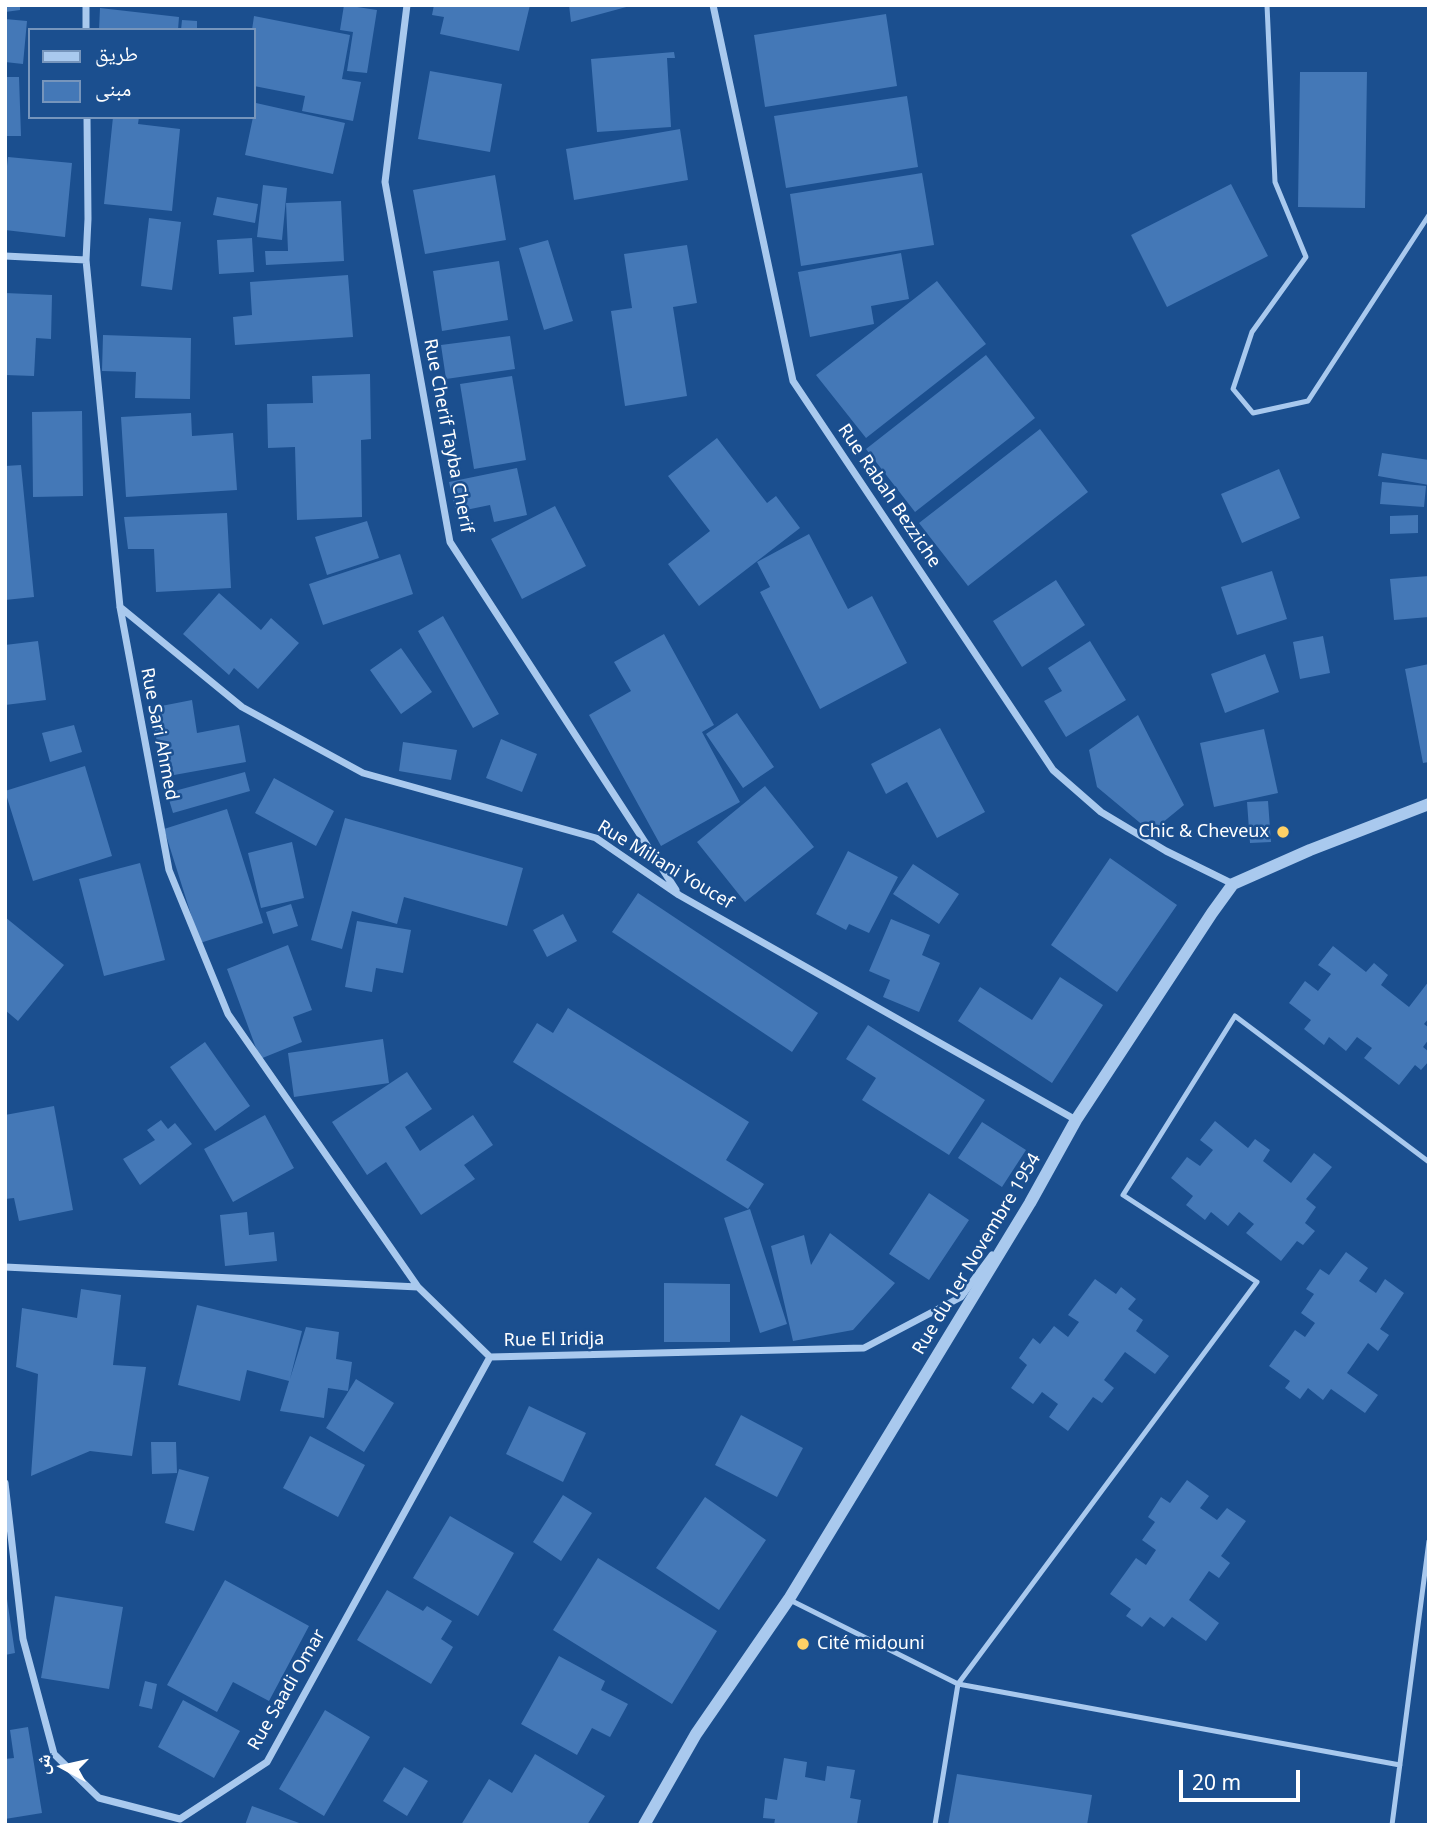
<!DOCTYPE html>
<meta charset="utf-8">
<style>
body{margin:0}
#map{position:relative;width:1434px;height:1830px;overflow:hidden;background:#1b4f8f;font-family:"Noto Sans","Noto Naskh Arabic",sans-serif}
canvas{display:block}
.frame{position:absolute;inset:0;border:7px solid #fff;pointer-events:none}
.legend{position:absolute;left:28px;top:28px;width:228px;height:91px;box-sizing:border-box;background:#1b4f8f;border:2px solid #7695bc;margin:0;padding:9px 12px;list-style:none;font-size:21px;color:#fff}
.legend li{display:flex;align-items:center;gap:14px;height:35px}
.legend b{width:35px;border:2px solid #7695bc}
.north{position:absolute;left:28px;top:1732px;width:70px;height:70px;-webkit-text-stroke:5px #1b4f8f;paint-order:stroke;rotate:278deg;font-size:19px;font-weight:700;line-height:28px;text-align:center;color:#fff}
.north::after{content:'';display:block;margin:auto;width:24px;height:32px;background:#fff;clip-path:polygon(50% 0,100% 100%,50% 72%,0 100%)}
.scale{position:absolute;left:1179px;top:1770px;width:121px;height:32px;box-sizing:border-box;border:4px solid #fff;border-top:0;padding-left:9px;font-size:21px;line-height:24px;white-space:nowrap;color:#fff;-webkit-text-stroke:5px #1b4f8f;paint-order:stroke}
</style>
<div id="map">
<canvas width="1434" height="1830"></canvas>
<div class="frame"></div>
<ul class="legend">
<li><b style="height:9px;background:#a9c9ee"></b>طريق</li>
<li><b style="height:19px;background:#4478b7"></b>مبنى</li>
</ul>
<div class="north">ش</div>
<div class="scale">20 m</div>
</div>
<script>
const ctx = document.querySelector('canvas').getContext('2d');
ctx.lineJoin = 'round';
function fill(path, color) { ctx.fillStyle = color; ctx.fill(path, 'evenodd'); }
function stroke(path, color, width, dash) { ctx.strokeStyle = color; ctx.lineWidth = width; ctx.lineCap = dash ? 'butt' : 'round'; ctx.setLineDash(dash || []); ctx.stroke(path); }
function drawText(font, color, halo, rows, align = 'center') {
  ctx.font = font + ' "Noto Sans",sans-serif'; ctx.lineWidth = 5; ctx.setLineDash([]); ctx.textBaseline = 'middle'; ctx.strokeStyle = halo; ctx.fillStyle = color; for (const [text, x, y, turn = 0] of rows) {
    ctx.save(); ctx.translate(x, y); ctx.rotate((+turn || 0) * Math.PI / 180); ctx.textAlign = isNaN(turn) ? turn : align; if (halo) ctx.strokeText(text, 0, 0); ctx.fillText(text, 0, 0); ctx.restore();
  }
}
fill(new Path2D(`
 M5,5H20V10L5,12Z
 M344,5L377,10L367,73L347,71L353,32L340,30Z
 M434,5H530L519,51L440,34L444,17L432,15Z
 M569,5H629L630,6L571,22Z
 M100,8L179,17L178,30H99Z
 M886,14L897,86L765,107L754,35Z
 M254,16L350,35L342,79L361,82L353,121L302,111L305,96L254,86V30H252Z
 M5,19L27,21L23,64L5,62Z
 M182,20L197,21V30H181Z
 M674,52L675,58H667L671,127L597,132L591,59Z
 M430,71L502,84L490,152L418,139Z
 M1300,72H1367L1365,208L1298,207Z
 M5,77H19L21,136H5Z
 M907,96L918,167L786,188L774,116Z
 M256,103L345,123L333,174L245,155Z
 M113,117H139L138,124L180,129L172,211L104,204Z
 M680,129L688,180L574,200L566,149Z
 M8,157L72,163L65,237L5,230V184Z
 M922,173L934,245L801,266L790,194Z
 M495,175L506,240L425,254L413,190Z
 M1231,184L1268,256L1167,307L1131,235Z
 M263,185L287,188L282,240L257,237Z
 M217,197L258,204L255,223L213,215Z
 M341,201L344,261L266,265L265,251H288L286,203Z
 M149,218L181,222L172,290L141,286Z
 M252,238L254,272L219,274L217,240Z
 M548,240L573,321L544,330L519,248Z
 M687,245L697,303L673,307L687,396L625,406L611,311L632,308L624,254Z
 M901,253L909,299L871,306L874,324L810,337L798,272Z
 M499,261L508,320L442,331L433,271Z
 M348,275L353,337L235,345L233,317L252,315L250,282Z
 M937,281L986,344L866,438L816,375Z
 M5,293L52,295L51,339L36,338L34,376L5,375Z
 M103,335L191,338L190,399L135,398L136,372L102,371Z
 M510,336L515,369L446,379L441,345Z
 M986,355L1035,418L915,512L866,449Z
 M370,374L371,439L361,440L362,517L297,520L295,447L268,448L267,404L313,403L312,376Z
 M512,376L526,460L474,469L460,384Z
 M82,411L83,496L33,497L32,412Z
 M191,413L192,436L233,433L237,490L126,497L121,417Z
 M1040,429L1088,492L968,586L919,523Z
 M717,438L767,503L776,496L800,528L699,606L668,564L710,531L668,476Z
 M1382,453L1429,460V485L1378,476Z
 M21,465L34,597L5,600V466Z
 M517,468L527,515L494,522L490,505L456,512L449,482Z
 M1279,469L1300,518L1242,543L1221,494Z
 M1382,482L1426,486L1424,507L1380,504Z
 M555,506L586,566L522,599L491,539Z
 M227,513L231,588L156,592L154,549H128L124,517Z
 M1418,515V533L1390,534V516Z
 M367,521L379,558L327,575L315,537Z
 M809,534L848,609L872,596L907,663L820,709L760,592L770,587L757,562Z
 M400,554L413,594L323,625L309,584Z
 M1272,571L1287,619L1237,635L1221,587Z
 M1429,576V617L1394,620L1390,579Z
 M1056,580L1085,625L1022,667L993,621Z
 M219,593L261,630L271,618L299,643L258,689L234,668L229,675L183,634Z
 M443,616L499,714L473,728L418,631Z
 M664,634L714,725L702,732L740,802L661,846L589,715L631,691L614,662Z
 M1323,636L1330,673L1300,679L1293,642Z
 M38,641L46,700L5,705V645Z
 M1090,641L1126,700L1066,737L1044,701L1062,691L1048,668Z
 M401,648L432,692L401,714L370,670Z
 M1265,654L1279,692L1225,713L1211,674Z
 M1429,664V762L1423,763L1405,669Z
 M192,700L197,733L239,725L246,762L163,777L151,708Z
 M737,713L774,767L743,788L706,734Z
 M1138,715L1184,805L1151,832L1097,787L1089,750Z
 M74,725L82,752L50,762L42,733Z
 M940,728L985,812L937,838L907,782L886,794L871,764Z
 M1264,729L1278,793L1214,807L1200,743Z
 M501,739L537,754L522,792L486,778Z
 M403,742L457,750L451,780L399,771Z
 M85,766L112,856L33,881L5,791Z
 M245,772L250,791L173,813L167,793Z
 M274,778L334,811L316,846L255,813Z
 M765,786L814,847L745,902L697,842Z
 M1268,801L1271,842L1250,843L1247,802Z
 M227,809L263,923L200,943L164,829Z
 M345,818L523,868L507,926L404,897L397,924L352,911L342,949L311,940Z
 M292,842L304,898L261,908L248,853Z
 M848,851L898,877L869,933L849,924L846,930L816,914Z
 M1110,858L1177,905L1117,992L1051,945Z
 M140,863L165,960L104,976L79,879Z
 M913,864L959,894L939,924L893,894Z
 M638,893L818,1013L792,1052L612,932Z
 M291,904L298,926L273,934L266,912Z
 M563,914L577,941L547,957L533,930Z
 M5,917L64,965L18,1021L5,1010Z
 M891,919L930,935L922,955L940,963L919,1012L883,997L890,980L869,971Z
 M357,921L411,930L403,973L376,968L372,992L345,987Z
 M288,945L312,1010L293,1017L302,1042L260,1059L227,969Z
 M1333,946L1366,972L1374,963L1388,975L1381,985L1409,1007L1429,981V1018L1424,1024L1429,1028V1039L1423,1047L1429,1052V1061L1421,1070L1415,1065L1399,1085L1364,1058L1372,1048L1357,1037L1346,1051L1329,1037L1324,1045L1304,1029L1311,1020L1289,1003L1305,981L1318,991L1331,974L1318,965Z
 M1060,977L1103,1005L1052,1083L958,1021L980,987L1032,1020Z
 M568,1008L749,1122L726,1160L764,1184L748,1209L513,1062L537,1023L553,1033Z
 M868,1025L985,1100L949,1155L862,1100L876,1078L846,1059Z
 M383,1039L389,1083L294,1097L288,1053Z
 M205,1042L250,1106L215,1131L170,1067Z
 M407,1072L432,1109L405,1127L420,1151L473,1115L493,1145L464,1165L475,1179L421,1215L386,1162L367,1175L332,1122Z
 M54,1106L73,1210L19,1221L14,1198L5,1199V1115Z
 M265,1115L294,1168L233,1202L204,1149Z
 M161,1120L168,1129L175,1123L192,1144L140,1185L123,1159L155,1140L147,1130Z
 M1215,1121L1248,1148L1255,1139L1270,1150L1263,1161L1291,1183L1314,1153L1332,1167L1306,1199L1316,1207L1305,1223L1315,1231L1303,1245L1297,1241L1281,1261L1246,1233L1254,1224L1239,1212L1228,1226L1211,1212L1205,1220L1186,1205L1193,1196L1171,1178L1187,1157L1200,1166L1213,1150L1200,1140Z
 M982,1122L1026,1150L1002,1187L958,1158Z
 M929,1193L969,1220L929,1280L889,1254Z
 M750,1209L787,1324L760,1333L724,1218Z
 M247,1212L249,1235L274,1232L277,1261L225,1266L220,1215Z
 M830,1233L895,1283L853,1330L793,1341L771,1246L804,1235L811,1265Z
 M1346,1252L1368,1268L1359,1281L1376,1293L1385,1279L1404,1293L1380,1329L1389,1335L1378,1351L1368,1343L1347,1373L1378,1395L1365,1413L1331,1389L1323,1400L1308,1388L1300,1399L1285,1388L1290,1381L1269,1366L1295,1330L1305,1337L1315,1323L1301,1313L1314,1294L1306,1289L1320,1269L1329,1275Z
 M1095,1279L1116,1294L1121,1287L1136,1299L1128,1309L1143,1320L1136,1331L1169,1356L1155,1374L1125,1352L1104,1380L1114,1388L1102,1403L1093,1397L1068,1431L1049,1417L1058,1404L1042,1392L1033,1404L1011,1388L1027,1365L1019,1358L1033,1338L1040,1344L1054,1326L1068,1337L1079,1322L1068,1315Z
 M664,1283L730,1284V1342H664Z
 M81,1289L121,1295L113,1365L146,1367L132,1456L90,1451L31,1476L38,1374L16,1367L22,1308L77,1318Z
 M197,1305L302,1331L290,1379L306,1327L339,1332L336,1359L352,1362L348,1391L328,1388L324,1418L280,1411L289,1381L247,1370L240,1401L178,1385Z
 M356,1379L394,1403L364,1452L326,1428Z
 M529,1406L586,1433L563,1482L506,1454Z
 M741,1415L803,1448L777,1497L715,1465Z
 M310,1436L365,1465L338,1517L283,1488Z
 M151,1442H176L177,1473L152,1474Z
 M179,1469L209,1477L194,1531L165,1523Z
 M1187,1480L1209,1496L1200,1508L1217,1520L1227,1508L1246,1521L1221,1556L1230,1563L1219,1578L1209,1571L1189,1600L1219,1623L1206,1641L1172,1617L1164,1627L1150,1617L1142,1627L1126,1616L1131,1609L1110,1594L1136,1558L1146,1565L1156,1550L1142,1540L1155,1522L1148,1517L1161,1497L1170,1503Z
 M563,1495L592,1513L561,1561L533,1542Z
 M705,1497L766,1540L719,1610L656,1568Z
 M450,1516L514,1553L478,1616L413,1578Z
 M598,1558L717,1631L672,1704L553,1630Z
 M225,1580L309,1626L269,1701L233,1682L217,1712L167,1685Z
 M387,1590L423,1611L427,1606L452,1621L441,1639L453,1647L431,1684L357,1640Z
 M55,1596L123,1607L109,1689L41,1678Z
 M5,1599H7L15,1653L5,1655Z
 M559,1656L605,1681L601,1690L628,1704L610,1737L592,1728L577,1755L521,1724Z
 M145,1681L157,1684L152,1709L139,1706Z
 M183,1700L240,1731L214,1778L158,1747Z
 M325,1710L370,1737L324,1816L279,1789Z
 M28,1727L42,1813L5,1819V1759L14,1758L10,1730Z
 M535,1754L605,1796L587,1825H461L489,1779L512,1793Z
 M784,1758L807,1762L805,1777L825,1781L827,1766L855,1770L850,1798L861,1800L857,1824L848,1823V1825H774L775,1819L763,1818L765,1798L777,1800Z
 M404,1767L428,1781L407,1816L383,1801Z
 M957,1774L1092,1795L1087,1825H948Z
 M252,1806L302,1824V1825H245Z`), '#4478b7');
stroke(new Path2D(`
 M1267,5L1275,182L1306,257L1252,332L1233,389L1253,413L1308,401L1429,215
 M790,1600L958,1684L1400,1765
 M935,1825L958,1684L1257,1282L1123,1195L1235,1016L1429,1162
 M1392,1825L1429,1541`), '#a9c9ee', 5);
stroke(new Path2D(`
 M86,5V30
 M407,5L385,182L450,542L676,890
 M713,5L793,381L1053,770L1101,812L1166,851L1233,884
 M87,117L88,219L86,260L120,607L169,870L228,1014L418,1287
 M5,256L86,260
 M120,607L242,707L363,773L596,838L679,895L1076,1120
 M5,1267L418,1287L490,1357L864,1348L961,1297L992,1255
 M5,1483L23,1639L54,1754L99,1798L180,1819L267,1762L490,1357`), '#a9c9ee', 7);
stroke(new Path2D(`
 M644,1825L696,1734L789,1599L1030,1203L1076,1120L1212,913L1233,884L1310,850L1429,804`), '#a9c9ee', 12);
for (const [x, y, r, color] of [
 [1283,832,7,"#ffd166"],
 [803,1644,7,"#ffd166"]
]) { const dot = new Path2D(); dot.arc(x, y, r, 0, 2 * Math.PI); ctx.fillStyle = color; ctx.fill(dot); stroke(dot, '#1b4f8f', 2.5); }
drawText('18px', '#fff', '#1b4f8f', [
 ["Rue Cherif Tayba Cherif",448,436,79],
 ["Rue Rabah Bezziche",889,496,56],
 ["Rue Sari Ahmed",159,734,79],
 ["Rue Miliani Youcef",665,865,31],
 ["Rue du 1er Novembre 1954",977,1254,-59],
 ["Rue El Iridja",554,1340,-1],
 ["Rue Saadi Omar",287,1690,-60]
]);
drawText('18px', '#fff', '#1b4f8f', [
 ["Chic & Cheveux",1269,832],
 ["Cité midouni",817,1644,"left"]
], 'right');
</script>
